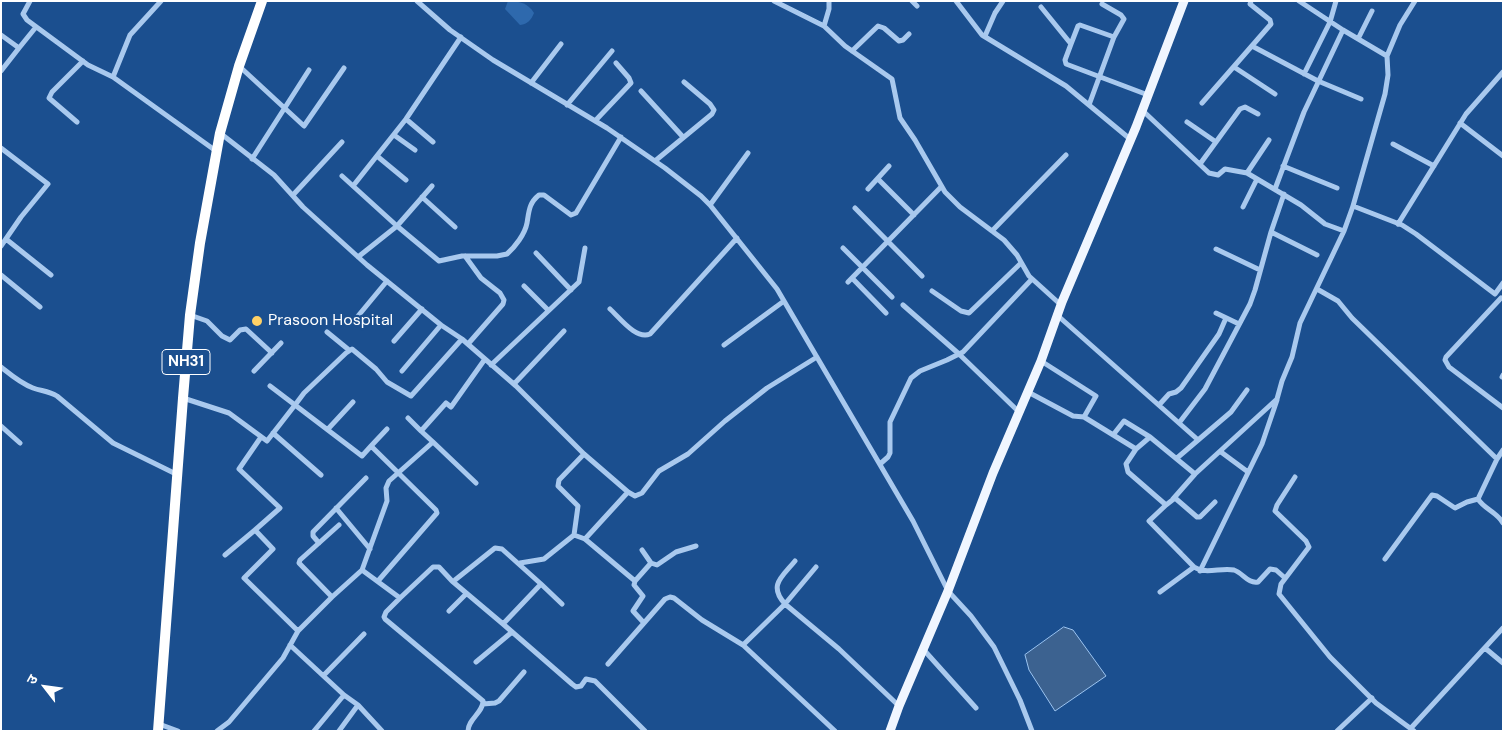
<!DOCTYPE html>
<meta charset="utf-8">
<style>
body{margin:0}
#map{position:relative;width:1504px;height:732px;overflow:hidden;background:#1b4f8f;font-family:"DM Sans","Noto Sans Devanagari",sans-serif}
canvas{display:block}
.frame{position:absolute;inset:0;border:2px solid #fff;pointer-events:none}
.north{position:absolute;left:20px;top:662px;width:50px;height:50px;-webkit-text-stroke:4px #1b4f8f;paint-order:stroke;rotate:300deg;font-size:14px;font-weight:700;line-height:20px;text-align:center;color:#fff}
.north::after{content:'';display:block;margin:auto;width:18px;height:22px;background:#fff;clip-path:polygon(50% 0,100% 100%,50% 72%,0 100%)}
</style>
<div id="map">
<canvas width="1504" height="732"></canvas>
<div class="frame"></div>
<div class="north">उ</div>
</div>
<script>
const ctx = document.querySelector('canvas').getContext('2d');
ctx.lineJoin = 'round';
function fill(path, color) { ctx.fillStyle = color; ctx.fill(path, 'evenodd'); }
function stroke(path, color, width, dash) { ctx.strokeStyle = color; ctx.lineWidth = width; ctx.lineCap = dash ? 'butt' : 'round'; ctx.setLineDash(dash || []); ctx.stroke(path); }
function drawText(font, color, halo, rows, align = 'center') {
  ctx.font = font + ' "DM Sans",sans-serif'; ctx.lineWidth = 4.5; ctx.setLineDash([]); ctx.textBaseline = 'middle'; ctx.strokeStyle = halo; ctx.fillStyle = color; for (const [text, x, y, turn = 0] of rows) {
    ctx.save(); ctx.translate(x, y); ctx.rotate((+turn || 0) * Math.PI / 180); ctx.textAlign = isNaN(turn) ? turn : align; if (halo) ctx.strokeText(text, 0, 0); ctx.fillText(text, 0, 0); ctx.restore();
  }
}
fill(new Path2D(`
 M508,1C519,1 528,3 534,13C531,20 528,24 520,25L505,9Z`), '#2e69ad');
const water = new Path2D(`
 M1064,627L1073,630L1106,676L1055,711L1029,670L1025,655Z`);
fill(water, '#3c6290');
stroke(water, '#9cc4f0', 1);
stroke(new Path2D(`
 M30,1L23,14L27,20L88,65L113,77
 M161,1L130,35L113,77L216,151
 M417,1L450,30L493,60L607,128L665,168L701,196L710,205L777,289L913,521L948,591L971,616L994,647L1020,700L1032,731
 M774,1L824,26L845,46L892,79L900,118L915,140L945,192L960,207L1004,240L1017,255L1029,276L1061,305
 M912,1L917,6
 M956,1L982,35L1066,86L1130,139
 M1299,1L1343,30L1387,56
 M1041,7L1071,44L1065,60L1066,64L1148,95
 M824,26L829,9V1
 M1,35L19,48L1,71
 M985,36L995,13L1003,1
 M1358,39L1372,11
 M1071,44L1078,26L1080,25L1114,37
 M1252,46L1318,81L1361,99
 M19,48L36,27
 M852,51L878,26L884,28L899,41L903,40L909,34
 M239,66L304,126L344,68
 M1234,67L1275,94
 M1304,74L1330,22L1336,1
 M531,83L561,44
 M641,91L683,137
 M1202,103L1271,24L1270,20L1250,4L1251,1
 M567,105L612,51
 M1089,105L1114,37L1124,19L1121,15L1102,4
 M1142,110L1209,173L1218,175L1225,169L1247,173L1301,205L1325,224L1344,231
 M406,119L433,142
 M595,121L631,83L629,78L616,63
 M77,122L49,98L52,92L83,61
 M1187,122L1216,142
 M1460,123L1503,156
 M220,133L274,175L303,207L367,265L441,325L462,339L516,386L584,454L628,492
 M394,135L415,150
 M1393,144L1434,166
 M1,148L48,184L21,217L1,246
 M377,156L406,180
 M252,159L309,70
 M655,161L712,114L714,110L710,104L684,82
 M1200,164L1240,109L1245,107L1258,114
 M1283,166L1337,188
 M1247,173L1269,140
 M342,176L397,226L432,186
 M878,179L914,215
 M353,186L406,119L461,37
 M868,189L889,166
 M1275,189L1304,112L1343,30
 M293,195L342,142
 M422,197L455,227
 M710,205L748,153
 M1353,206L1402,225L1416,234L1495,294L1503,283
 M1243,207L1257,179
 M855,208L922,276
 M1398,224L1466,114L1503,72
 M992,231L1066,155
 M1271,232L1317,255
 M6,239L51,275
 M843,248L892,297
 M1216,249L1260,270
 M536,253L571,290
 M465,256L481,278L500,293L504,300L503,304L468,344
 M358,257L397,226L439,261L462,256H497L507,254C515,247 525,234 527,223C529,211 529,203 539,195H544L571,215L576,213L621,137
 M1,275L40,307
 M852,278L886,313
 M848,282L941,187
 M524,286L548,310
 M1317,289L1338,301L1352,318L1497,459L1478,499C1484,509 1497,512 1503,523
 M932,291L961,311L969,313L1021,263
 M1501,298L1446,357L1445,360L1449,367L1503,408
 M903,305L959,354L1019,412
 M610,309C620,318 636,340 650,334L737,238
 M1216,313L1239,324
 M190,315L207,321L222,336L230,340L240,330L246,329L272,353
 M1057,315L1197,439
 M358,316L387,281
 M327,332L349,350
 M394,341L422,309
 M724,345L784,301
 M1041,361L1096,396L1084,417L1136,449L1150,437L1195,474L1277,399L1282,381L1292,357L1300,323L1344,231L1353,206L1385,94L1388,75L1387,56L1400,25L1415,1
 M491,365L579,282L585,248
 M1,367C11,375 20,383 33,388C41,391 49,391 57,396L113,443L176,474
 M254,371L281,343
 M402,371L441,325
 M1502,377L1503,375
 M514,384L564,331
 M270,386L295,405L304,393L346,353L352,349L376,369L387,382L411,396L462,339
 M1028,392L1073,416L1084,417
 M183,398L229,413L267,441L295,405L362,456L371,446L436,510L437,513L378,581
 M1159,405L1169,394L1176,392L1181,388L1219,334L1226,318
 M408,418L421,431
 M1179,423L1205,389L1250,304L1255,290L1271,232L1284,194
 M1,426L20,443
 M328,429L353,402
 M273,433L321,475
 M1113,435L1124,421L1150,437
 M261,437L239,469L280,508L255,530L273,549L244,578L298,631
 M433,442L476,483
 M371,446L387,429
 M1136,449L1126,464L1128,472L1166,505L1149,521L1194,567C1206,575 1221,567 1234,570C1243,573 1248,584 1258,582L1270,569L1276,570L1285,578
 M1221,452L1248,472
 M1177,458L1231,412L1247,390
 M1497,459L1503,450
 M880,464L888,457L890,453V422L911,378L920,371L947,360L963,352L1032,279
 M1295,477L1277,505L1275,511L1306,541L1309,547L1281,584L1279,594L1330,657L1376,703L1414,731
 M1173,499L1195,474
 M1166,505L1175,498L1197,517H1200L1215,502
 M336,508L370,549
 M574,535L578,506L558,486L559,480L584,454
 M585,539L635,581L634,585L643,596L633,611L644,623L665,599L670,597L674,598L702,620L743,645L785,604L839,649L899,706
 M319,543L313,536V532L366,478
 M225,555L255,530
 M1385,559L1432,495L1437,496L1455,508L1467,502L1478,499
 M795,561C782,577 768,585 785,604L816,567
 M520,563L544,559L574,535L585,539L628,492L635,496L642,493L659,471L688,454L725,421L767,388L817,357
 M651,563L657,565L676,552L696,546
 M362,570L400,598L433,567H439L452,581L455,580L495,548L502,549L541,584L503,624L572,684L576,687L581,686L586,679L595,681L645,731
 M1200,571L1262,444L1277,400
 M452,581L503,624
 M635,581L651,563L642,550
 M541,584L562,604
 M1160,592L1194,567
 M332,597L299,563L300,560L339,525
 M400,598L386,612L384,617L385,619L483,701C483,713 468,719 468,731
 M449,611L466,594
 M290,645L344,695L358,705L382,731
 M743,645L835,731
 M1485,648L1503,663
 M923,649L976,708
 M476,662L512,632
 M608,664L644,623
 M324,675L364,634
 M483,704L495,703L499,701L524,672
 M159,724L178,731
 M1411,728L1503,628
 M217,731L229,722L283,658L298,631L332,597L362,570L387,501L386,488L389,481L433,442L421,431L446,403L451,407L485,359
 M314,731L344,695
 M339,731L358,705
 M1337,731L1372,698`), '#a9c9ee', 5);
stroke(new Path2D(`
 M890,731L899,706L948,591L993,473L1041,361L1062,302L1136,127L1184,1`), '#f0f6ff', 9);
stroke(new Path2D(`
 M158,731L183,398L190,315L200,243L220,133L239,66L262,1`), '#fff', 10);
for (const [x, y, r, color] of [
 [257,321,6,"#ffd166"]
]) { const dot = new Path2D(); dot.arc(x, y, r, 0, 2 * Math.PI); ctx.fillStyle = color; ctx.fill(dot); stroke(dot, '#1b4f8f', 2); }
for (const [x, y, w] of [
 [186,362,48]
]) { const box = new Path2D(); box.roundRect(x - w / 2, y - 12.5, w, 25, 4); ctx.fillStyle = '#1b4f8f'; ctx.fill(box); stroke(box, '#fff', 1); }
drawText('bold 15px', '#fff', null, [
 ["NH31",186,362]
]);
drawText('16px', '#fff', '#1b4f8f', [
 ["Prasoon Hospital",268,321]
], 'left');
</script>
